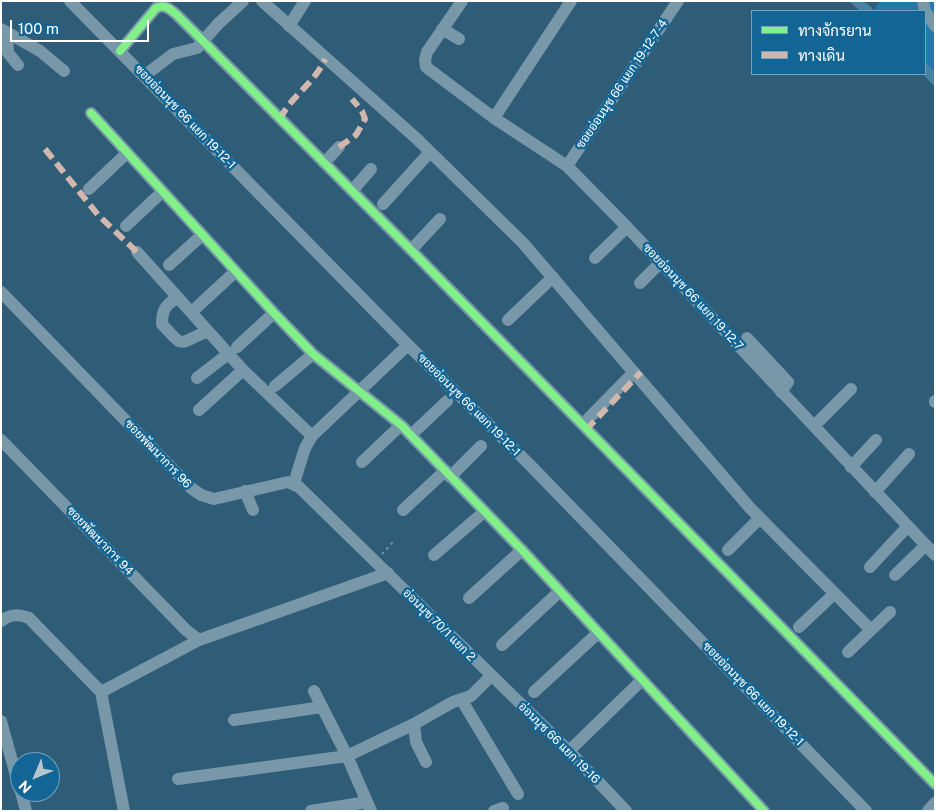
<!DOCTYPE html>
<meta charset="utf-8">
<style>
body{margin:0}
#map{position:relative;width:936px;height:812px;overflow:hidden;background:#2f5d77;font-family:"Public Sans",Sarabun,sans-serif}
canvas{display:block}
.frame{position:absolute;inset:0;border:2px solid #fff;pointer-events:none}
.legend{position:absolute;left:751px;top:10px;width:175px;height:65px;box-sizing:border-box;background:#126594;border:1px solid #71a3bf;margin:0;padding:6px 9px;list-style:none;font-size:15px;color:#fff}
.legend li{display:flex;align-items:center;gap:10px;height:25px}
.legend b{width:25px;border:1px solid #71a3bf}
.north{position:absolute;left:10px;top:752px;width:50px;height:50px;box-sizing:border-box;background:#126594;border:1px solid #71a3bf;border-radius:50%;rotate:225deg;font-size:14px;font-weight:700;line-height:20px;text-align:center;color:#fff}
.north::after{content:'';display:block;margin:auto;width:18px;height:22px;background:#b6c6cf;clip-path:polygon(50% 0,100% 100%,50% 72%,0 100%)}
.scale{position:absolute;left:10px;top:20px;width:139px;height:22px;box-sizing:border-box;border:2px solid #fff;border-top:0;padding-left:6px;font-size:15px;line-height:18px;white-space:nowrap;color:#fff;-webkit-text-stroke:4px #126594;paint-order:stroke}
</style>
<div id="map">
<canvas width="936" height="812"></canvas>
<div class="frame"></div>
<ul class="legend">
<li><b style="height:6px;background:#82f089"></b>ทางจักรยาน</li>
<li><b style="height:6px;background:#d1b7ad"></b>ทางเดิน</li>
</ul>
<div class="north">N</div>
<div class="scale">100 m</div>
</div>
<script>
const ctx = document.querySelector('canvas').getContext('2d');
ctx.lineJoin = 'round';
function fill(path, color) { ctx.fillStyle = color; ctx.fill(path, 'evenodd'); }
function stroke(path, color, width, dash) { ctx.strokeStyle = color; ctx.lineWidth = width; ctx.lineCap = dash ? 'butt' : 'round'; ctx.setLineDash(dash || []); ctx.stroke(path); }
function drawText(font, color, halo, rows, align = 'center') {
  ctx.font = font + ' "Public Sans",Sarabun,sans-serif'; ctx.lineWidth = 5; ctx.setLineDash([]); ctx.textBaseline = 'middle'; ctx.strokeStyle = halo; ctx.fillStyle = color; for (const [text, x, y, turn = 0] of rows) {
    ctx.save(); ctx.translate(x, y); ctx.rotate((+turn || 0) * Math.PI / 180); ctx.textAlign = isNaN(turn) ? turn : align; if (halo) ctx.strokeText(text, 0, 0); ctx.fillText(text, 0, 0); ctx.restore();
  }
}
fill(new Path2D(`
 M880,1H935V80L925,69V11H873Z`), '#237aa9');
stroke(new Path2D(`
 M856,1L868,11
 M925,69L935,80`), '#4882a2', 10);
stroke(new Path2D(`
 M382,554L393,542`), '#7898a9', 2, [2.5, 4]);
stroke(new Path2D(`
 M70,1L408,345L529,464L866,811
 M262,1L417,139L523,243L750,508L871,630
 M462,1L427,52L425,60L426,67L494,118L567,166L627,227L935,555
 M923,1L925,11L935,26
 M289,26L305,1
 M1,29L40,51L64,71
 M442,29L459,39
 M7,34L8,53L18,65
 M120,51L156,8C165,4 170,9 177,15L411,250L935,784
 M144,76L173,54L197,48L218,24L243,1
 M91,113L274,313L313,354L401,425L522,550L764,811
 M494,118L571,1
 M324,163L339,147
 M567,166L678,1
 M89,189L127,153
 M352,191L371,169
 M383,204L430,152
 M126,226L162,192
 M411,250L440,219
 M137,252L243,370L312,436
 M595,258L627,227
 M169,265L201,236
 M640,283L660,263
 M1,292L191,488L201,495L214,499L288,482L299,487L569,751L626,811
 M177,298C165,305 162,311 162,324C185,350 178,343 206,332
 M197,307L235,272
 M508,320L553,277
 M747,338L788,382L781,392
 M237,347L274,313
 M197,378L228,354
 M275,386L313,354
 M935,401V402
 M199,410L243,370
 M588,419L634,372
 M814,426L851,389
 M411,435L447,401
 M1,440L186,630L199,640
 M362,462L401,425
 M851,467L876,440
 M450,477L481,446
 M294,483L305,448L312,436L408,345
 M245,491L253,510
 M875,492L909,454
 M403,510L445,471
 M728,550L760,518
 M434,555L484,512
 M870,567L908,526
 M895,575L926,545
 M469,598L522,550
 M1,621C11,614 18,614 29,618L101,692L199,640L388,573
 M799,627L834,594
 M502,645L559,592
 M848,652L890,612
 M101,692L124,811
 M534,692L598,633
 M461,699L518,794
 M234,720L322,707
 M1,721L20,790
 M414,724L416,742L426,762
 M569,751L642,680
 M178,779L347,756L314,691
 M21,792L26,811
 M311,811L367,802
 M371,811L347,756L414,724L453,702L471,696L491,676
 M494,811L503,808
 M928,811L935,803`), '#7898a9', 12);
stroke(new Path2D(`
 M280,119C291,96 315,83 325,59
 M339,147L356,135L365,119L362,111L352,99
 M45,149L98,215L137,252
 M586,430L641,372`), '#d1b7ad', 6, [12, 6]);
stroke(new Path2D(`
 M120,51L156,8C165,4 170,9 177,15L411,250L935,784
 M91,113L274,313L313,354L401,425L522,550L764,811`), '#82f089', 8);
drawText('12px', '#fff', '#126594', [
 ["ซอยอ่อนนุช 66 แยก 19-12-7-4",622,84,-56],
 ["ซอยอ่อนนุช 66 แยก 19-12-1",185,117,46],
 ["ซอยอ่อนนุช 66 แยก 19-12-7",693,297,47],
 ["ซอยอ่อนนุช 66 แยก 19-12-1",469,405,45],
 ["ซอยพัฒนาการ 96",158,454,46],
 ["ซอยพัฒนาการ 94",100,541,46],
 ["อ่อนนุช 70/1 แยก 2",439,625,45],
 ["ซอยอ่อนนุช 66 แยก 19-12-1",753,694,46],
 ["อ่อนนุช 66 แยก 19-16",559,743,45]
]);
</script>
